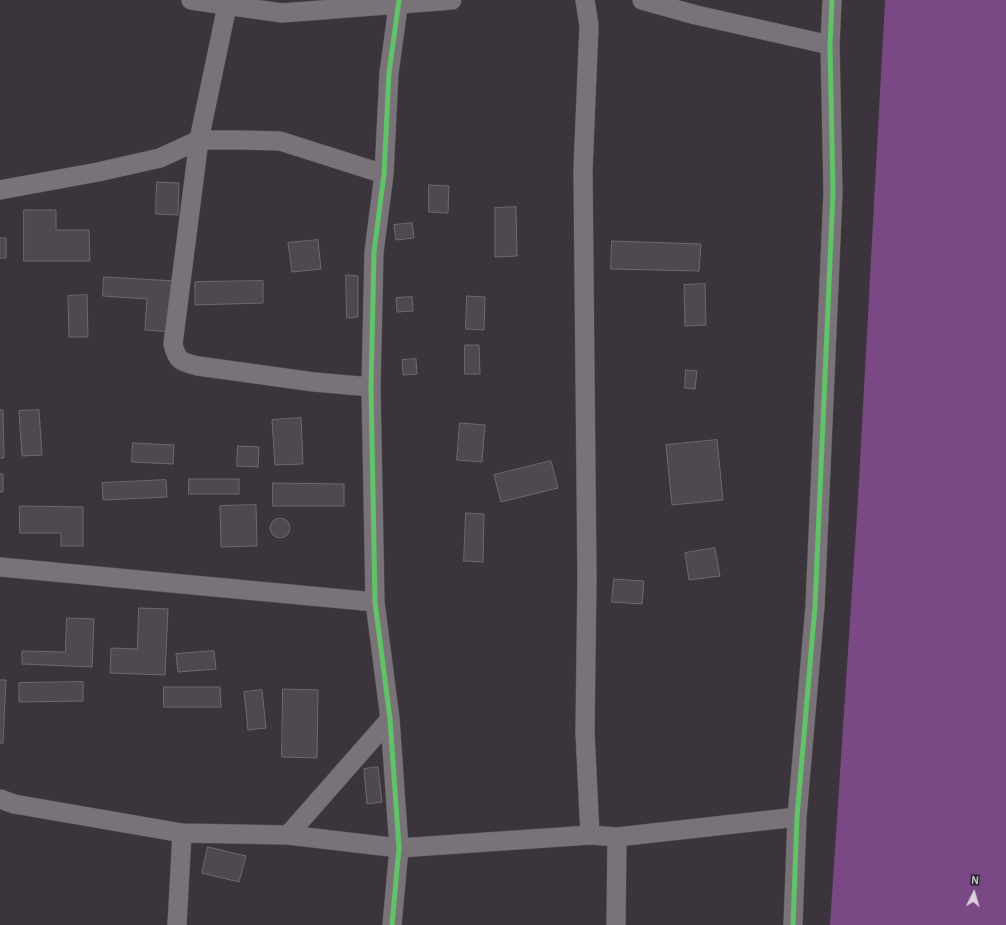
<!DOCTYPE html>
<style>
body{margin:0}
#map{position:relative;width:1006px;height:925px;overflow:hidden;background:#3b343c;font-family:Karla,sans-serif}
canvas{display:block}
.north{position:absolute;left:954px;top:873px;width:40px;height:40px;-webkit-text-stroke:3px #201b22;paint-order:stroke;rotate:5deg;font-size:11px;font-weight:700;line-height:16px;text-align:center;color:#d9d1db}
.north::after{content:'';display:block;margin:auto;width:14px;height:18px;background:#d9d1db;clip-path:polygon(50% 0,100% 100%,50% 72%,0 100%)}
</style>
<div id="map">
<canvas width="1006" height="925"></canvas>
<div class="north">N</div>
</div>
<script>
const ctx = document.querySelector('canvas').getContext('2d');
ctx.lineJoin = 'round';
function fill(path, color) { ctx.fillStyle = color; ctx.fill(path, 'evenodd'); }
function stroke(path, color, width, dash) { ctx.strokeStyle = color; ctx.lineWidth = width; ctx.lineCap = dash ? 'butt' : 'round'; ctx.setLineDash(dash || []); ctx.stroke(path); }
fill(new Path2D(`
 M885,0H1006V925H830L858,499Z`), '#7a4885');
const building = new Path2D(`
 M157,182L179,183L178,215L156,214Z
 M429,185L449,186L448,213L429,212Z
 M516,207L517,256L495,257V208Z
 M24,210H56V230H89L90,261H24Z
 M412,223L414,238L396,240L394,225Z
 M0,238H6V258H0Z
 M318,240L321,269L292,272L288,243Z
 M612,241L701,244L699,271L611,269Z
 M346,275L358,276V317L347,318Z
 M104,277L176,281L172,332L145,330L147,299L103,296Z
 M263,281V303L195,305V282Z
 M705,284L706,325L685,326L684,285Z
 M87,295L88,337H69L68,296Z
 M467,296L485,297L484,330L466,329Z
 M412,297L413,311L397,312L396,298Z
 M465,345H479L480,374H465Z
 M416,359L417,374L403,375L402,360Z
 M686,370L697,371L695,389L685,388Z
 M0,410H3L4,458H0Z
 M39,410L42,455L22,456L19,411Z
 M301,418L303,464L275,465L272,420Z
 M460,423L485,425L482,462L457,460Z
 M717,440L723,500L672,505L666,445Z
 M133,443L174,445L173,464L132,462Z
 M238,446L259,447L258,467L237,466Z
 M551,461L558,488L501,502L494,475Z
 M0,474H3V492H0Z
 M189,479H239V494H189Z
 M166,480L167,497L103,500L102,483Z
 M273,483L344,484V506H273Z
 M256,505L257,546L221,547L220,506Z
 M20,506L83,507V546H61V533H20Z
 M466,513L484,514L483,562L464,561Z
 M270 528a10 10 0 1 1 20 0a10 10 0 1 1-20 0Z
 M715,548L720,576L689,580L685,553Z
 M614,579L644,581L642,604L612,602Z
 M139,608L168,609L165,675L110,673L111,648L137,649Z
 M67,618L94,619L92,667L22,664V651L65,652Z
 M214,651L216,669L178,672L176,654Z
 M0,680H6L3,743H0Z
 M83,682V701L19,702V683Z
 M164,687H220L221,707H164Z
 M283,689L318,690L317,758L282,757Z
 M262,690L266,728L248,730L244,692Z
 M378,767L382,802L367,804L364,769Z
 M208,847L246,856L239,882L202,873Z`);
fill(building, '#4e484f');
stroke(building, '#6e686f', 1);
const street = new Path2D(`
 M191,0L282,13L452,0
 M226,0L227,6L199,140L173,344C177,361 181,362 198,366L314,382L371,387
 M585,0L589,26L583,170L587,578L585,732L590,835
 M642,0L696,15L830,45
 M0,190L98,172L160,158L199,140H240L280,141L384,174
 M0,567L375,602
 M0,799L14,804L182,833L288,835L399,848L590,835L617,837L797,817
 M288,835L390,719
 M177,925L182,833
 M392,925L399,848L390,719L375,602L371,387L374,252L384,174L389,73L399,0
 M616,925L617,837
 M793,925L797,817L815,606L833,192L830,45L832,0`);
stroke(street, '#565057', 20);
stroke(street, '#787379', 19);
stroke(new Path2D(`
 M392,925L399,848L390,719L375,602L371,387L374,252L384,174L389,73L399,0
 M793,925L797,817L815,606L833,192L830,45L832,0`), '#61c268', 5);
</script>
